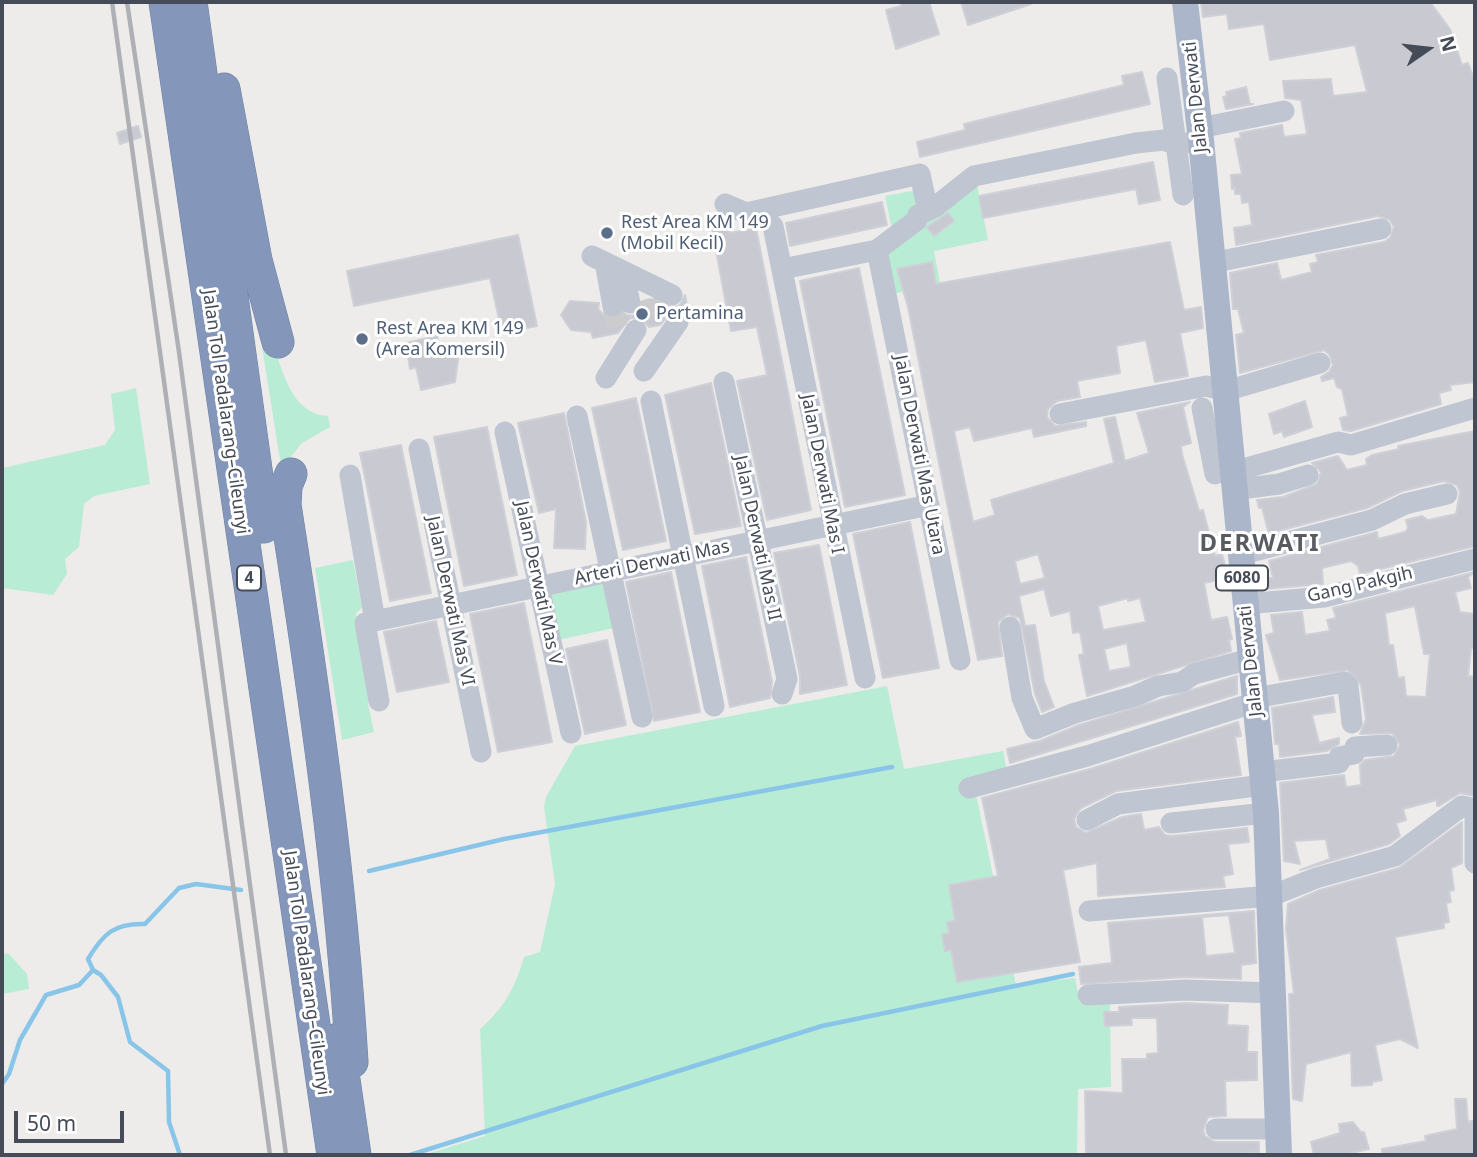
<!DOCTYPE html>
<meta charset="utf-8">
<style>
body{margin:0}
#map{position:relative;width:1477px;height:1157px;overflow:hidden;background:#eeeceb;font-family:"Noto Sans",sans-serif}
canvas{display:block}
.frame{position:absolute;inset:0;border:4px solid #454c58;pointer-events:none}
.north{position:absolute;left:1393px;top:14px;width:70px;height:70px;-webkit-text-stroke:5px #fff;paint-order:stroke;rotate:76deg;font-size:19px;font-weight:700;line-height:28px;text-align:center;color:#454c58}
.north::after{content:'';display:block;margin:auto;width:24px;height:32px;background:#454c58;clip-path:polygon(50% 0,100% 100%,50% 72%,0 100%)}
.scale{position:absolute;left:14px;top:1111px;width:110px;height:32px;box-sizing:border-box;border:4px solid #454c58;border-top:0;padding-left:9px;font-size:21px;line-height:24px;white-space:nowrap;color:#454c58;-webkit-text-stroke:5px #fff;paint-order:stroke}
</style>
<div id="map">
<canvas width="1477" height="1157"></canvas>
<div class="frame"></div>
<div class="north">N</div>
<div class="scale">50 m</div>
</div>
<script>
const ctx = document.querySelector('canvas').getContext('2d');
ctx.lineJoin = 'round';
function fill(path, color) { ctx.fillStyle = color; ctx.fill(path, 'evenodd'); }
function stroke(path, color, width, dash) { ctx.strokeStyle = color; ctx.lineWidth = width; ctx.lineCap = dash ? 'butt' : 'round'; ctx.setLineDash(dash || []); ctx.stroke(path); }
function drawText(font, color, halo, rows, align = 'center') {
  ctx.font = font + ' "Noto Sans",sans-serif'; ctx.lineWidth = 6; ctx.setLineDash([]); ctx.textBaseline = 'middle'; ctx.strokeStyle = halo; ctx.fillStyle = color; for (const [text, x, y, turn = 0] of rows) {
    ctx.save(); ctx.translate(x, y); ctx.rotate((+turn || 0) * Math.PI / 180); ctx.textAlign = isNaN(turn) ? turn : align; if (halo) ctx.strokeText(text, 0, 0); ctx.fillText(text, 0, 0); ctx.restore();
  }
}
fill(new Path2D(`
 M977,184L988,240L934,251L940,283L892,294L883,253L895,243L885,196L922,189L925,202Z
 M272,343C284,372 291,414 328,416L330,427L302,443L284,465L280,460L262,347Z
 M136,388L150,484L94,496L84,504L79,547L65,559L67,574L53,595L2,588V468L105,445L115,430L111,394Z
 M353,560L362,608L356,613L372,695L368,704L374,732L342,740L315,568Z
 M604,580L614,628L558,640L547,593Z
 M887,686L904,769L1003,751L1007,771L973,780L1016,985L1075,978L1080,1003L1110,1001L1111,1087L1078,1089L1077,1155H424L485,1136L480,1029C504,1008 515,988 524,957L540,952L555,884L544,807L546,797L575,746Z
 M2,953L9,954L27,974L29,989L2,994Z`), '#b9ecd5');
stroke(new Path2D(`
 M369,871L504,839L892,767
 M2,1084L9,1074L20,1040L46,995L79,985L93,970
 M180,1155L169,1122L168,1071L130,1042L118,997L101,975L93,970L88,959C103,934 114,923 145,924L179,888L196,884L241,890
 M410,1155L822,1026L1073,974`), '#88c5e8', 4.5);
const building = new Path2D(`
 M900,2H929L939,34L896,49L886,10L901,6Z
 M961,2H1031V4L968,25Z
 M1201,2H1430L1450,29L1462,65L1468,63L1475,81V382L1450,385L1451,390L1439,393L1441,404L1351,431L1343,430L1340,418L1348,416L1342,389L1337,387L1334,378L1322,381L1321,377L1329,372L1333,365L1329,354L1324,350L1240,373L1236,335L1244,333L1238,309H1233L1230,273L1277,263L1281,280L1312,272L1310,264L1318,262L1316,255L1384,242L1390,238L1394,227L1390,220L1378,216L1236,245L1234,228L1252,225L1249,202L1242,203L1241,194H1235V188L1232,189L1231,175L1242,174L1235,139L1241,138L1240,133L1282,125L1284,137L1307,134L1301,100L1285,98L1283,81L1331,79L1333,96L1367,92L1355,45L1270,60L1264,24L1229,29L1227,14L1203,17Z
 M1142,72L1150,104L920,157L917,142L965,130L964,124L1124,85L1122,76Z
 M1246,87L1250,104H1253L1226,109L1223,97L1227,96L1226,92Z
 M138,126L141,137L120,144L117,133Z
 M1153,162L1160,200L1139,204L1136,189L983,218L979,196Z
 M882,202L887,225L790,246L786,223Z
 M948,213L954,221L934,236L927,227Z
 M719,216L727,219L730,233L756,228L811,510L767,520L737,381L767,375L757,327L731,331L710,218Z
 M518,235L537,326L502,333L490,278L354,306L347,271Z
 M1170,242L1184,310L1201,307L1203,328L1180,333L1188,376L1155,382L1146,340L1116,346L1120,373L1077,381L1080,397L1057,401L1048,409L1047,417L1055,426L1086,422V426L1034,437L1032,428L974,441L970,427L954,431L973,522L995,515L991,500L1114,463L1104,419L1115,417L1125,461L1149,453L1137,413L1190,402L1183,407L1191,443L1181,446L1182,454L1199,511L1203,510L1215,556L1222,554L1228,578L1204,583L1211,620L1227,617L1232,639L1229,640L1231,651L1087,696L1079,655L1084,654L1080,632L1073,633L1070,611L1051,616L1044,589L1019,596L1025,626L1035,625L1044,681L1054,707L1042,712L1035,694L1020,618L1008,614L998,622L1002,656L978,660L908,307L897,269L932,262L936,284ZM1038,554L1045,578L1020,584L1015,561ZM1128,598V601L1140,598L1146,622L1103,630L1098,606ZM1127,643L1131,667L1109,671L1104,649Z
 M859,268L905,495L845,507L800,281Z
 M685,295L689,315L680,309L673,310L660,325L649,327L642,319L630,318L618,333L593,338L591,332L571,330L561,315L570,301L599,303L598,309L604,315L615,319L623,314L632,316L638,313L643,301L650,299L674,308L680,305Z
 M437,336L439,346L459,353L455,382L421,390L416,367L410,369L406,343Z
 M711,383L741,526L695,534L665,395Z
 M636,398L666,541L623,550L592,408Z
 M1305,401L1312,427L1284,437L1282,431L1274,434L1269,414Z
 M564,413L586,522L585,549L554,548L556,509L539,513L518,423Z
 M487,427L517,575L464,586L434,437Z
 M1475,431V546L1360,574L1358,566L1351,561L1322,568L1323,584L1264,589V578H1273L1269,561L1377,532L1378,539L1405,532L1408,528L1406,520L1422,516L1428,520L1456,514L1460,492L1457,485L1444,481L1402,491L1367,508L1266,534L1268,531L1262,507L1259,508L1257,500L1283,497L1317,484L1321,472L1312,463L1338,456L1347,470L1367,465L1366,459L1372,455L1399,449L1398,446Z
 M401,445L431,593L390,601L360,453Z
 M910,522L939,668L883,678L853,534Z
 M819,545L847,685L800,694V676L774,553Z
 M746,557L772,682L770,698L730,707L702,566Z
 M671,572L700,712L654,721L626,582Z
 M1475,572L1468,577L1471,588L1455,592L1460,612L1475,614V648H1471L1468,676L1475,677V796L1460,793L1439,806H1437V800L1403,809L1406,820L1396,823L1400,836L1389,844L1300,870L1330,859L1326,839L1294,841L1300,864L1284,861L1280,783L1344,775L1346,787L1361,785L1360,765L1365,760L1394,756L1400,745L1392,733L1360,734L1366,719L1361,685L1348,670L1280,680L1266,635L1274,633L1271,615L1302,612L1305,635L1330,631L1327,620L1336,618L1333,608ZM1415,606L1424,654H1430L1426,697L1406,696L1404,677L1398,678L1393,645H1389L1385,613Z
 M524,603L552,742L498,752L470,614Z
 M436,621L449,682L397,692L384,632Z
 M607,640L626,725L585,734L566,649Z
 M1237,676V694L1010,763L1007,749L1040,741L1079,725Z
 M1333,697L1335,712L1312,715L1319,743L1339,738V744L1327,751L1280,757L1279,744H1275L1272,708Z
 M1238,722L1241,736L1235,737L1241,775L1116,791L1081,808L1074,819L1076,827L1086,833L1122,817L1141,814L1144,830L1159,827L1165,835L1172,836L1247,828L1249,842L1228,844L1233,874L1223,876L1225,887L1098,896L1097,863L1063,870L1080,962L957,982L951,950L945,951L942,934L949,933L947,922L955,921L949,885L998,876L982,798L1090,769Z
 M1462,822V863L1451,868L1454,890L1449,891L1451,902L1446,903L1449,922L1444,923V928L1395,937L1418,1048L1400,1039L1375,1045L1382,1080L1372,1082V1085L1352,1086L1351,1052L1306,1064L1302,1101L1293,1099L1289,994H1294L1286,929L1288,904L1320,890L1399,868Z
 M1254,911L1256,963L1241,965V979L1185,977L1081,984L1079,967L1112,963L1108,923ZM1229,915L1235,953L1206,956L1202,917Z
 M1186,1003L1228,1005L1227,1025L1248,1026L1247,1052H1257V1080L1225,1081L1226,1116L1208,1117L1203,1130L1205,1136L1215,1142H1259V1152L1225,1155H1086L1085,1091L1123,1093L1122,1059H1147V1054L1158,1053L1157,1018H1131L1132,1025L1105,1026L1104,1012H1119V1007Z
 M1455,1099H1466L1468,1122L1475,1120V1155H1382V1149L1426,1141L1425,1136L1457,1129Z
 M1353,1122L1361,1132H1364L1369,1149L1342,1155H1314L1311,1142L1340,1133L1339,1124Z`);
fill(building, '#c9c9d1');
stroke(building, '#cfd0d7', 2);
stroke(new Path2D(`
 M650,299L656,326
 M613,306L618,333`), '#ccccce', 21, [21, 10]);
const highway = new Path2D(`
 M165,2L333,1155
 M191,2L264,527
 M224,89L256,260L278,342
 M291,474L286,486L285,505C314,690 341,876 352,1062
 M338,1039L355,1155`);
stroke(highway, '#6f81a5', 33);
stroke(new Path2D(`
 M1167,78L1183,195
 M1200,128L1284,111
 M725,204L746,213L920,174L926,202L935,207
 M773,226L865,678
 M877,250L960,660
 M592,256L672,295
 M605,262L613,306
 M1211,263L1381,229
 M782,269L877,250L917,220L918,215L935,207L974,176L1136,143L1164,140L1176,145L1201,140
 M623,271L630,303
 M644,371L678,322
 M606,378L636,330
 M724,382L787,679L782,694
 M651,401L714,706
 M1202,408L1215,474
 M1060,414L1206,386L1226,391L1320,363
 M577,416L642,717
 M505,432L571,733
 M419,449L481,752
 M1232,472L1338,442L1351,445L1475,408
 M350,475L375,621
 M1233,490L1279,484L1308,475
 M1239,555L1372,520L1405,504L1447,494
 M1245,604L1324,597L1475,559
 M1010,627L1022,698L1035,729L1075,713L1135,696L1158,686L1182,682L1194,674L1250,659
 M1255,698L1344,682L1348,686L1352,723
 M379,701L365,623L929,505
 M1262,772L1339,763V757L1354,754L1355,747L1387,745
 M969,788L1087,756L1256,702
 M1475,819V863
 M1087,820L1118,804L1263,785
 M1171,823L1266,813
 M1089,911L1271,896L1316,878L1395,856L1462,806L1475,809
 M1088,995L1186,990L1274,993
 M1216,1129H1278`), '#bfc5d1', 21);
stroke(new Path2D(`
 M1185,2L1201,140L1266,813L1279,1155`), '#abb6ca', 26);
stroke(highway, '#8496ba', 32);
stroke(new Path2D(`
 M112,2L270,1155
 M127,2L179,352L286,1155`), '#aeb0b6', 4.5);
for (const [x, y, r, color] of [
 [607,233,7,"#5c6f8a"],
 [642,314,7,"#5c6f8a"],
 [362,339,7,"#5c6f8a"]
]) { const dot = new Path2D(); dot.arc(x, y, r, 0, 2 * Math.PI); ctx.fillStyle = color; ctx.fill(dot); stroke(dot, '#fff', 2.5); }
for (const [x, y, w] of [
 [249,578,24],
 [1242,578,52]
]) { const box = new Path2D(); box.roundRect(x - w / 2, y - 12.5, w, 25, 5); ctx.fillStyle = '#fff'; ctx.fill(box); stroke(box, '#454c58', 2); }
drawText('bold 16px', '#454c58', null, [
 ["4",249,578],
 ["6080",1242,578]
]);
drawText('18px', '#454c58', '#fff', [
 ["Jalan Derwati",1196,97,-96],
 ["Jalan Tol Padalarang–Cileunyi",225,412,82],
 ["Jalan Derwati Mas Utara",919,455,79],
 ["Jalan Derwati Mas I",822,474,79],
 ["Jalan Derwati Mas II",757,538,78],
 ["Arteri Derwati Mas",652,563,-12],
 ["Jalan Derwati Mas V",538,583,78],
 ["Gang Pakgih",1360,585,-13],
 ["Jalan Derwati Mas VI",450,601,78],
 ["Jalan Derwati",1251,661,-96],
 ["Jalan Tol Padalarang–Cileunyi",306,973,82]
]);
drawText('18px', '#4e5e75', '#fff', [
 ["Rest Area KM 149",621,223],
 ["(Mobil Kecil)",621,244],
 ["Pertamina",656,314],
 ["Rest Area KM 149",376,329],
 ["(Area Komersil)",376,350]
], 'left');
ctx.letterSpacing = '2px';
drawText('bold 24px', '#585b60', '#fff', [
 ["DERWATI",1260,544]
]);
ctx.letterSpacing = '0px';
</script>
